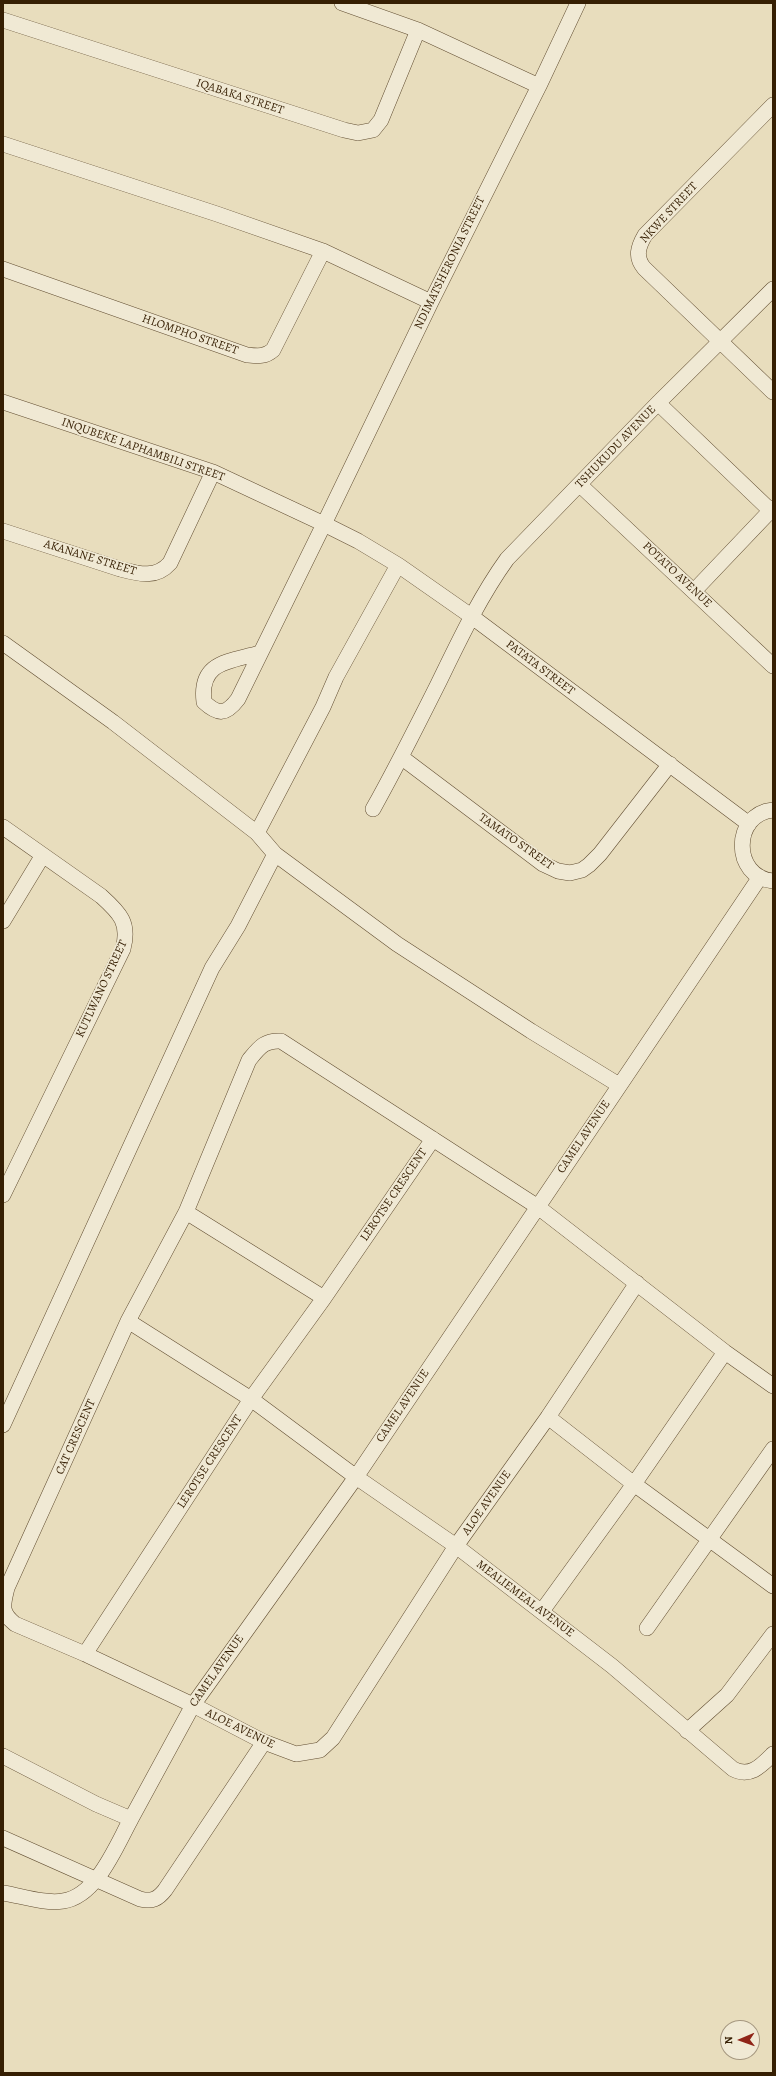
<!DOCTYPE html>
<style>
body{margin:0}
#map{position:relative;width:776px;height:2076px;overflow:hidden;background:#e8ddbd;font-family:Alegreya,serif}
canvas{display:block}
.frame{position:absolute;inset:0;border:4px solid #361f03;pointer-events:none}
.north{position:absolute;left:720px;top:2020px;width:40px;height:40px;box-sizing:border-box;background:#f0e9d4;border:1px solid #a69880;border-radius:50%;rotate:268deg;font-size:11px;font-weight:700;line-height:16px;text-align:center;color:#361f03}
.north::after{content:'';display:block;margin:auto;width:14px;height:18px;background:#8f2418;clip-path:polygon(50% 0,100% 100%,50% 72%,0 100%)}
</style>
<div id="map">
<canvas width="776" height="2076"></canvas>
<div class="frame"></div>
<div class="north">N</div>
</div>
<script>
const ctx = document.querySelector('canvas').getContext('2d');
ctx.lineJoin = 'round';
function stroke(path, color, width, dash) { ctx.strokeStyle = color; ctx.lineWidth = width; ctx.lineCap = dash ? 'butt' : 'round'; ctx.setLineDash(dash || []); ctx.stroke(path); }
function drawText(font, color, halo, rows, align = 'center') {
  ctx.font = font + ' Alegreya,serif'; ctx.lineWidth = 3.5; ctx.setLineDash([]); ctx.textBaseline = 'middle'; ctx.strokeStyle = halo; ctx.fillStyle = color; for (const [text, x, y, turn = 0] of rows) {
    ctx.save(); ctx.translate(x, y); ctx.rotate((+turn || 0) * Math.PI / 180); ctx.textAlign = isNaN(turn) ? turn : align; if (halo) ctx.strokeText(text, 0, 0); ctx.fillText(text, 0, 0); ctx.restore();
  }
}
const street = new Path2D(`
 M342,3L418,30L539,86
 M3,20L344,130L358,133L373,130L381,120L418,30
 M773,105L645,235C638,247 635,257 644,268L773,392
 M3,144L217,214L323,251L431,302
 M3,269L247,355C258,356 265,357 273,350L323,251
 M3,402L213,472L324,524L358,541L398,565L471,616L749,824
 M658,403L773,513
 M580,485L773,666
 M3,531L120,569C139,574 156,579 170,563L213,472
 M694,591L773,508
 M3,643L113,722L257,833L275,854L397,944L531,1031L619,1085
 M260,653C229,662 199,661 204,702C218,715 226,715 238,699L324,524L431,302L539,86L578,3
 M401,757L543,864L558,871L570,873L582,870L589,865L600,854L670,764
 M373,809C396,768 417,726 438,684C459,641 479,598 507,559L658,403L773,289
 M773,810C732,814 732,877 773,881
 M3,827L101,896C120,913 130,923 123,949L3,1195
 M257,833L323,707L336,677L398,565
 M3,921L43,855
 M186,1212L324,1298
 M637,1283L548,1417L456,1546L333,1738L320,1750L296,1754L264,1742L193,1705L85,1654L15,1624C0,1612 3,1605 7,1588L128,1321L251,1399L356,1477L456,1546L612,1666L733,1769C750,1778 761,1766 773,1754
 M128,1321L186,1212L249,1060C259,1048 264,1040 281,1041L538,1207L725,1352L773,1386
 M548,1417L634,1484L773,1586
 M3,1425L212,968L238,926L275,854
 M542,1611L634,1484L725,1352
 M647,1628L773,1449
 M85,1654L251,1399L324,1298L433,1139
 M687,1731L727,1695L773,1634
 M3,1756L96,1804L131,1819L193,1705L356,1477L760,877
 M3,1838L140,1899C152,1902 158,1899 165,1890L264,1742
 M3,1893C22,1896 45,1904 63,1901C97,1896 116,1846 131,1819`);
stroke(street, '#624e32', 16);
stroke(street, '#f0e9d4', 15);
drawText('12px', '#361f03', '#f0e9d4', [
 ["IQABAKA STREET",240,97,18],
 ["NKWE STREET",669,213,-47],
 ["NDIMATSHERONIA STREET",450,263,-64],
 ["HLOMPHO STREET",190,335,19],
 ["TSHUKUDU AVENUE",616,447,-46],
 ["INQUBEKE LAPHAMBILI STREET",143,450,19],
 ["AKANANE STREET",90,558,17],
 ["POTATO AVENUE",677,575,43],
 ["PATATA STREET",540,668,37],
 ["TAMATO STREET",516,842,35],
 ["KUTLWANO STREET",102,989,-65],
 ["CAMEL AVENUE",584,1137,-56],
 ["LEROTSE CRESCENT",394,1195,-56],
 ["CAMEL AVENUE",403,1406,-56],
 ["CAT CRESCENT",76,1437,-66],
 ["LEROTSE CRESCENT",210,1462,-57],
 ["ALOE AVENUE",487,1503,-55],
 ["MEALIEMEAL AVENUE",525,1599,37],
 ["CAMEL AVENUE",217,1671,-55],
 ["ALOE AVENUE",240,1729,26]
]);
</script>
